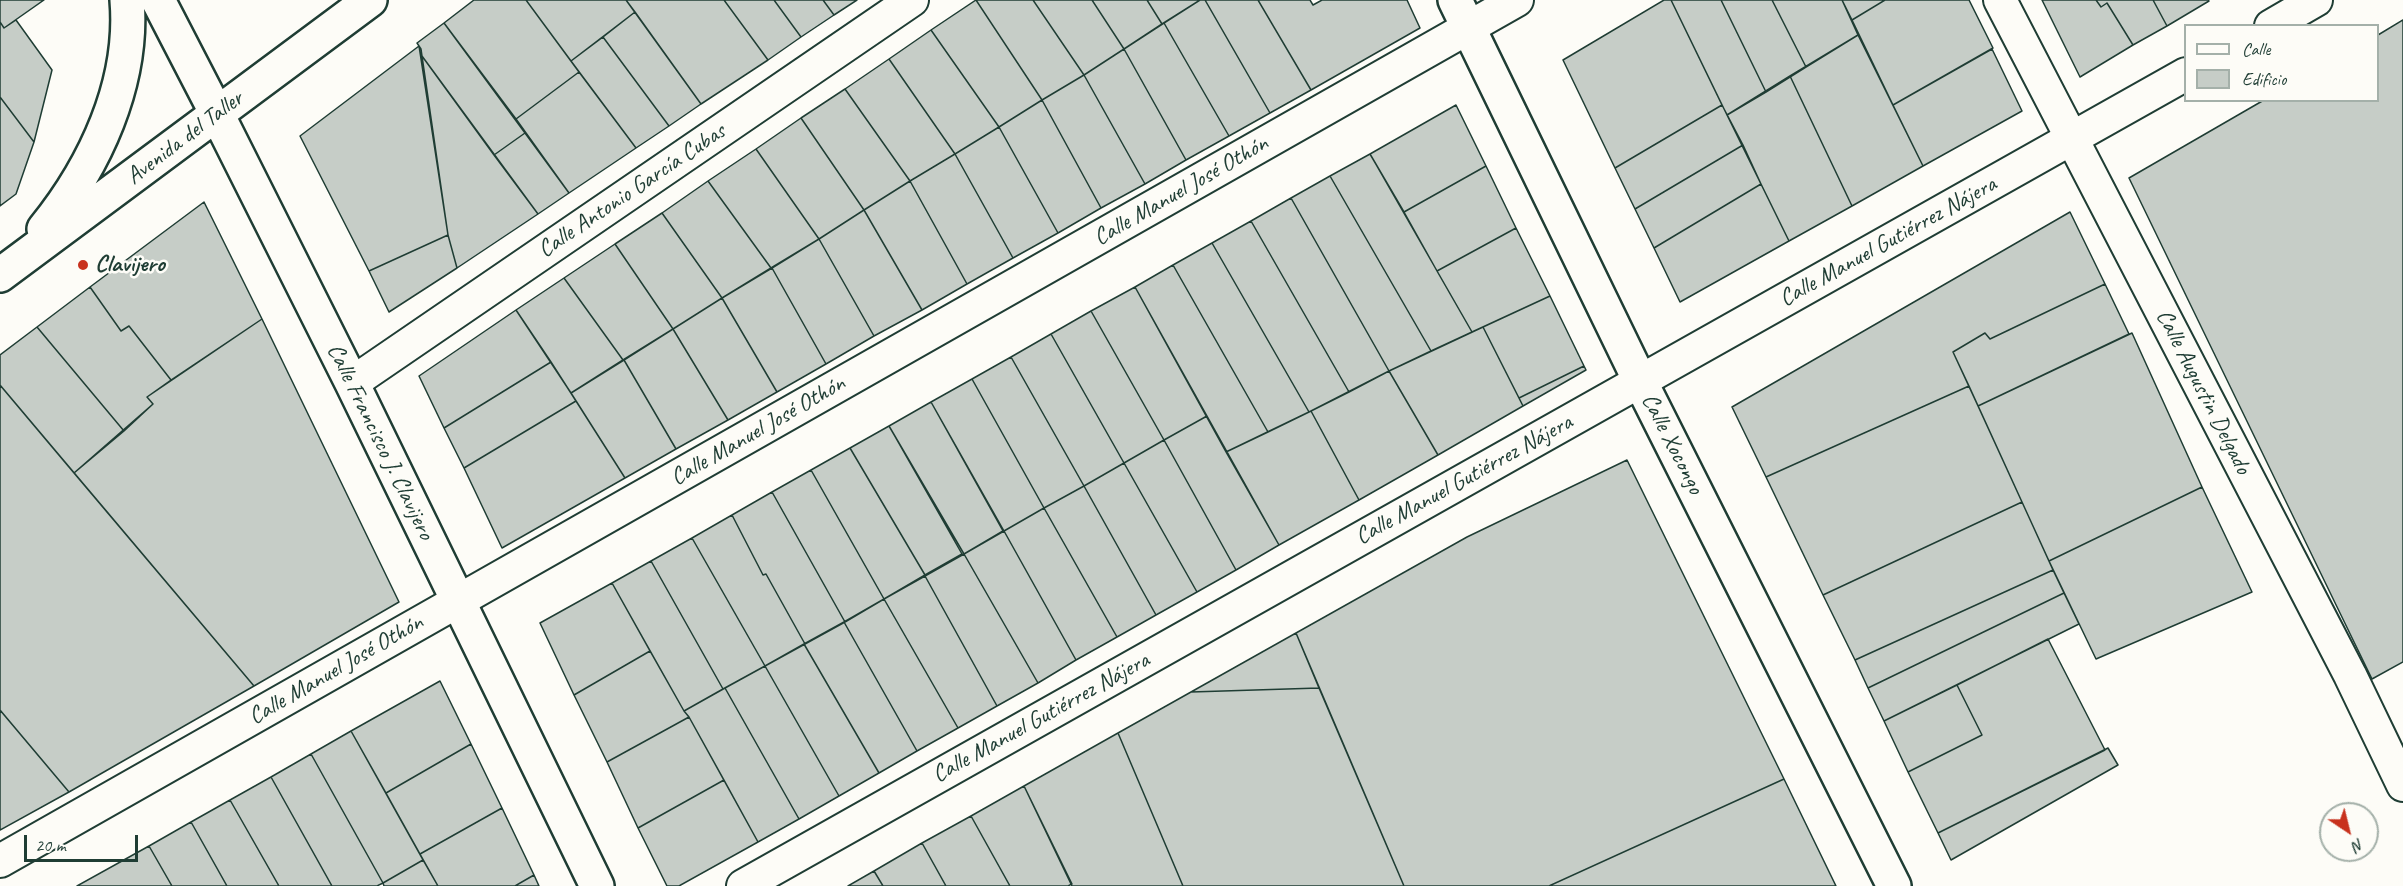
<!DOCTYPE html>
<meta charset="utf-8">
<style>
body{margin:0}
#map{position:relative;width:2403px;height:886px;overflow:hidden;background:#fdfcf7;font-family:Caveat,sans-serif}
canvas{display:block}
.legend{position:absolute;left:2184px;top:24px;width:195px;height:78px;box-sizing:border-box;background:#fdfcf7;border:2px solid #a4b0a9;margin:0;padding:8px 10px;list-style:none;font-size:18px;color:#1f3d34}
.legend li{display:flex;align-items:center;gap:12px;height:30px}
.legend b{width:30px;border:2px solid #a4b0a9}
.north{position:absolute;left:2319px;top:802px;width:60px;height:60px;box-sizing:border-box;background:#fdfcf7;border:2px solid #a4b0a9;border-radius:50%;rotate:145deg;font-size:16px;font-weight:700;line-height:24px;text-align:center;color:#1f3d34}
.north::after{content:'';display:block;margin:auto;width:21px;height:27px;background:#c8321e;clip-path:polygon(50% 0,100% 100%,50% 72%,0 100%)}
.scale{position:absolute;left:24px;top:835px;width:114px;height:27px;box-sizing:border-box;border:3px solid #1f3d34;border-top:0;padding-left:8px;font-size:18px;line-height:21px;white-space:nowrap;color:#1f3d34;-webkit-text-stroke:4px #fdfcf7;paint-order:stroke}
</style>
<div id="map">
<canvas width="2403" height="886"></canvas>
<ul class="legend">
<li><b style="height:8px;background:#fdfcf7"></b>Calle</li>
<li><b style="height:16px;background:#c6cdc7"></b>Edificio</li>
</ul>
<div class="north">N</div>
<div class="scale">20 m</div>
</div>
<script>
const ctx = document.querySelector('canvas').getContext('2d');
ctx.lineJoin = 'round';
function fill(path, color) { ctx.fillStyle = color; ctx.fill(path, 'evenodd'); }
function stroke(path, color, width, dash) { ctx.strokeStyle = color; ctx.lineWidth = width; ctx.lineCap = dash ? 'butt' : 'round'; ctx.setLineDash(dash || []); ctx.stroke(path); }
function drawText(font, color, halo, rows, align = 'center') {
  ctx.font = font + ' Caveat,sans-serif'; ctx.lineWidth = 5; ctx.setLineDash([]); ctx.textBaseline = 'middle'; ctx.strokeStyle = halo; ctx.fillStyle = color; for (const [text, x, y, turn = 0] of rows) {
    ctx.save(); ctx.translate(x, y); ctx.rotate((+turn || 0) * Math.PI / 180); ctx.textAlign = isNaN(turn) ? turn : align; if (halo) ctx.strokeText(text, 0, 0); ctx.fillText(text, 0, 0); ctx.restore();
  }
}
const building = new Path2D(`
 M0,0H44L4,28L0,22Z
 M474,0H526L579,72L516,119L444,23Z
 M526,0H626L635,12L571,61Z
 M626,0H724L768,60L701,104Z
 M724,0H774L801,37L768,60Z
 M774,0H823L834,15L801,37Z
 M823,0H857L834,15Z
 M976,0L1042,100L999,127L931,30Z
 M976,0H1033L1084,75L1042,100Z
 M1033,0H1092L1124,49L1084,75Z
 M1092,0H1147L1162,24L1124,49Z
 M1147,0H1200L1162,24Z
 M1200,0H1205L1270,113L1229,136L1164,23Z
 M1205,0H1258L1311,90L1270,113Z
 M1258,0H1310L1313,5L1322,0H1407L1420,28L1311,90Z
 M1664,0H1671L1722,105L1615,168L1563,60Z
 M1671,0H1721L1766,92L1727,115Z
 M1721,0H1772L1806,67L1766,92Z
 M1772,0H1842L1858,35L1806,67Z
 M1842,0H1885L1852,20Z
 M1885,0H1969L1993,48L1893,105L1852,20Z
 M2042,0H2096L2101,7L2107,3L2133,45L2080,77Z
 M2096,0H2153L2167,26L2133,45L2107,3L2101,7Z
 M2153,0H2208L2209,1L2167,26Z
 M635,12L701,104L669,126L603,37Z
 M16,20L52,70L34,142L0,97V22L4,28Z
 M2403,20V662L2372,679L2129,178L2264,100H2378V35Z
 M444,23L525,133L494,155L422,56L421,49L417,43Z
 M1164,23L1229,136L1186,160L1124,49Z
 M931,30L999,127L955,154L889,59Z
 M1858,35L1923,166L1852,206L1790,76Z
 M603,37L669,126L636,148L571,61Z
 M419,46L448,235L369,271L300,136Z
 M1124,49L1186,160L1145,184L1084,75Z
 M1992,49L2022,111L1923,166L1893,105Z
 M422,56L538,214L457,268L448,235Z
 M889,59L955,154L910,181L845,89Z
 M579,72L636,148L569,193L516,119Z
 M1084,75L1145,184L1101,208L1042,100Z
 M1790,76L1852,206L1789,241L1727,115Z
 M845,89L910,181L864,210L801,118Z
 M0,97L34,142L16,194L0,206Z
 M1042,100L1101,208L1058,233L999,127Z
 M1456,105L1486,166L1404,212L1370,154Z
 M1722,105L1743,145L1635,209L1615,168Z
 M801,118L864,210L819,239L756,149Z
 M999,127L1058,233L1013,258L955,154Z
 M525,133L569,193L538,214L494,155Z
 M1743,145L1761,184L1654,248L1635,209Z
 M756,149L819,239L771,268L708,181Z
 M955,154L1013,258L967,284L910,181Z
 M1370,154L1472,332L1431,351L1330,176Z
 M1486,166L1516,228L1437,271L1404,212Z
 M1330,176L1431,351L1389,371L1291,198Z
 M708,181L771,268L722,298L662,213Z
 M910,181L967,284L922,310L864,210Z
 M1761,184L1789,241L1680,302L1654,248Z
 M1291,198L1389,371L1349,392L1251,221Z
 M204,202L262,319L171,380L129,326L121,331L90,287Z
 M864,210L922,310L874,336L819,239Z
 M2070,212L2105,284L1990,339L1985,333L1953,352L1969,386L1766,477L1732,407Z
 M662,213L722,298L673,329L615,244Z
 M1251,221L1349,392L1309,412L1212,243Z
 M1516,228L1550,296L1472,332L1437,271Z
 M448,235L457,268L389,312L369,271Z
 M819,239L874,336L826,364L772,268Z
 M1212,243L1309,412L1268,432L1173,265Z
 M615,244L673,329L623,360L564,278Z
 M1173,265L1268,432L1226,452L1135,287Z
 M772,268L826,364L777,392L722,298Z
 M564,278L623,360L571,393L516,310Z
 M2105,284L2129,334L1978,406L1953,352L1985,333L1990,339Z
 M90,287L121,331L129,326L171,380L147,397L153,404L124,431L37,327Z
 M1135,287L1207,416L1164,440L1091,311Z
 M1550,296L1584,366L1519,398L1483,327Z
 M722,298L777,392L728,420L673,329Z
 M516,310L551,362L444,428L419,376Z
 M1091,311L1164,440L1124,463L1051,334Z
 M262,319L399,602L254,686L74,473L153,404L147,397Z
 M37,327L124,431L74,473L0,385V355Z
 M1483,327L1523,406L1438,455L1389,371Z
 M673,329L728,420L676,449L624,360Z
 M2132,333L2202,487L2049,561L1978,406Z
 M1051,334L1124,463L1084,486L1011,357Z
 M1011,357L1084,486L1044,508L972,379Z
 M624,360L676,449L625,478L571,393Z
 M551,362L576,401L464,468L444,428Z
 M1584,366L1586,370L1523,406L1519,398Z
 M1389,371L1438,455L1359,500L1311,411Z
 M972,379L1044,508L1004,531L931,402Z
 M0,385L254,686L69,792L0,710Z
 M1969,386L2022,502L1823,595L1766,477Z
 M576,401L625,478L502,548L464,468Z
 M931,402L1003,531L964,554L889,426Z
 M1311,411L1359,500L1279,545L1226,452Z
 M1207,416L1279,545L1236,570L1164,440Z
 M889,426L962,554L925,575L850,448Z
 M1164,440L1236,570L1197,592L1124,463Z
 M850,448L925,575L884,599L811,470Z
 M1627,460L1784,779L1549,886H1404L1296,633L1467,537Z
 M1124,463L1197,592L1156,615L1084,486Z
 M811,470L884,599L845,622L772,492Z
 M1084,486L1156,615L1117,637L1044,508Z
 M2202,487L2252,592L2096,659L2049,561Z
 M772,492L845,622L805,644L766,574L763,575L732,515Z
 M2022,502L2053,570L1855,660L1823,595Z
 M1044,508L1117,637L1076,660L1004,531Z
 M732,515L763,575L766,574L805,644L765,666L692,538Z
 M1004,531L1076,660L1038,683L964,554Z
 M692,538L765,666L723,689L651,561Z
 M964,554L1038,683L997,706L925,576Z
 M651,561L723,689L684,711L612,583Z
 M2053,570L2064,593L1868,688L1855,660Z
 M925,576L997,706L958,728L884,599Z
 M612,583L650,651L574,695L540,623Z
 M2064,593L2079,624L1884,721L1868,688Z
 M884,599L958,728L917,751L844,622Z
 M844,622L917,751L879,773L804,644Z
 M1296,633L1319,688L1191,692Z
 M2048,639L2105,750L1938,833L1908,772L1982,735L1957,685Z
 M804,644L879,773L839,796L765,666Z
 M650,651L684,711L689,717L607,762L574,695Z
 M765,666L839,796L799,819L725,688Z
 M440,681L471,744L386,793L351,731Z
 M1957,685L1982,735L1908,772L1884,721Z
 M725,688L799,819L758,842L689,717L684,711Z
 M1319,688L1404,886H1183L1118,733L1191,692Z
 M0,710L69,792L0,830Z
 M689,717L724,780L638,828L607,762Z
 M351,731L423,860L383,883L311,754Z
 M1118,733L1183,886H1072L1024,786Z
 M471,744L502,808L420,854L386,793Z
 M2108,748L2118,765L1951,860L1938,833Z
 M311,754L383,883L377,886H332L271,777Z
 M271,777L332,886H279L230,800Z
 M1784,779L1836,886H1549Z
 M724,780L758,842L679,886H667L638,828Z
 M1024,786L1072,884L1068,886H1010L971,816Z
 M230,800L279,886H227L191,822Z
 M502,808L534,875L515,886H438L420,854Z
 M971,816L1010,886H946L922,843Z
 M191,822L227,886H172L149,846Z
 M922,843L946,886H883L874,871Z
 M149,846L172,886H77Z
 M423,860L438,886H384L383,883Z
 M874,871L883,886H848Z
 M534,875L539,886H515Z`);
fill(building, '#c6cdc7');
stroke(building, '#1f3d34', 1.5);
const minor = new Path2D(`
 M2000,0L2350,675L2403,785
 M2271,26L2316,0
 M352,383L912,0
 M0,861L1517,0
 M743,886L2186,74`);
const tertiary = new Path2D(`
 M1455,0L1640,381L1894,886
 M217,114L352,383L597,886`);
const primary = new Path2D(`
 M158,0L217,114
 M44,229C95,166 134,83 127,0
 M0,275L370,0`);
stroke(minor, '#1f3d34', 36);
stroke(tertiary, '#1f3d34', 38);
stroke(primary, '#1f3d34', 38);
stroke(minor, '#fdfcf7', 32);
stroke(tertiary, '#fdfcf7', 33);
stroke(primary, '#fdfcf7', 33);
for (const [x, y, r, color] of [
 [83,265,6,"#c8321e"]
]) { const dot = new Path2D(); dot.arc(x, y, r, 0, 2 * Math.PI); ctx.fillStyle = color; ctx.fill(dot); stroke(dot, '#fdfcf7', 2); }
drawText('24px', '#1f3d34', '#fdfcf7', [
 ["Avenida del Taller",185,138,-37],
 ["Calle Antonio García Cubas",632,191,-34],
 ["Calle Manuel José Othón",1181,191,-30],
 ["Calle Manuel Gutiérrez Nájera",1888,242,-29],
 ["Calle Augustin Delgado",2203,392,63],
 ["Calle Manuel José Othón",758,431,-30],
 ["Calle Francisco J. Clavijero",380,442,64],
 ["Calle Xocongo",1672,444,63],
 ["Calle Manuel Gutiérrez Nájera",1464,480,-29],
 ["Calle Manuel José Othón",336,670,-30],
 ["Calle Manuel Gutiérrez Nájera",1041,718,-29]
]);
drawText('bold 24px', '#1f3d34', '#fdfcf7', [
 ["Clavijero",95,265]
], 'left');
</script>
